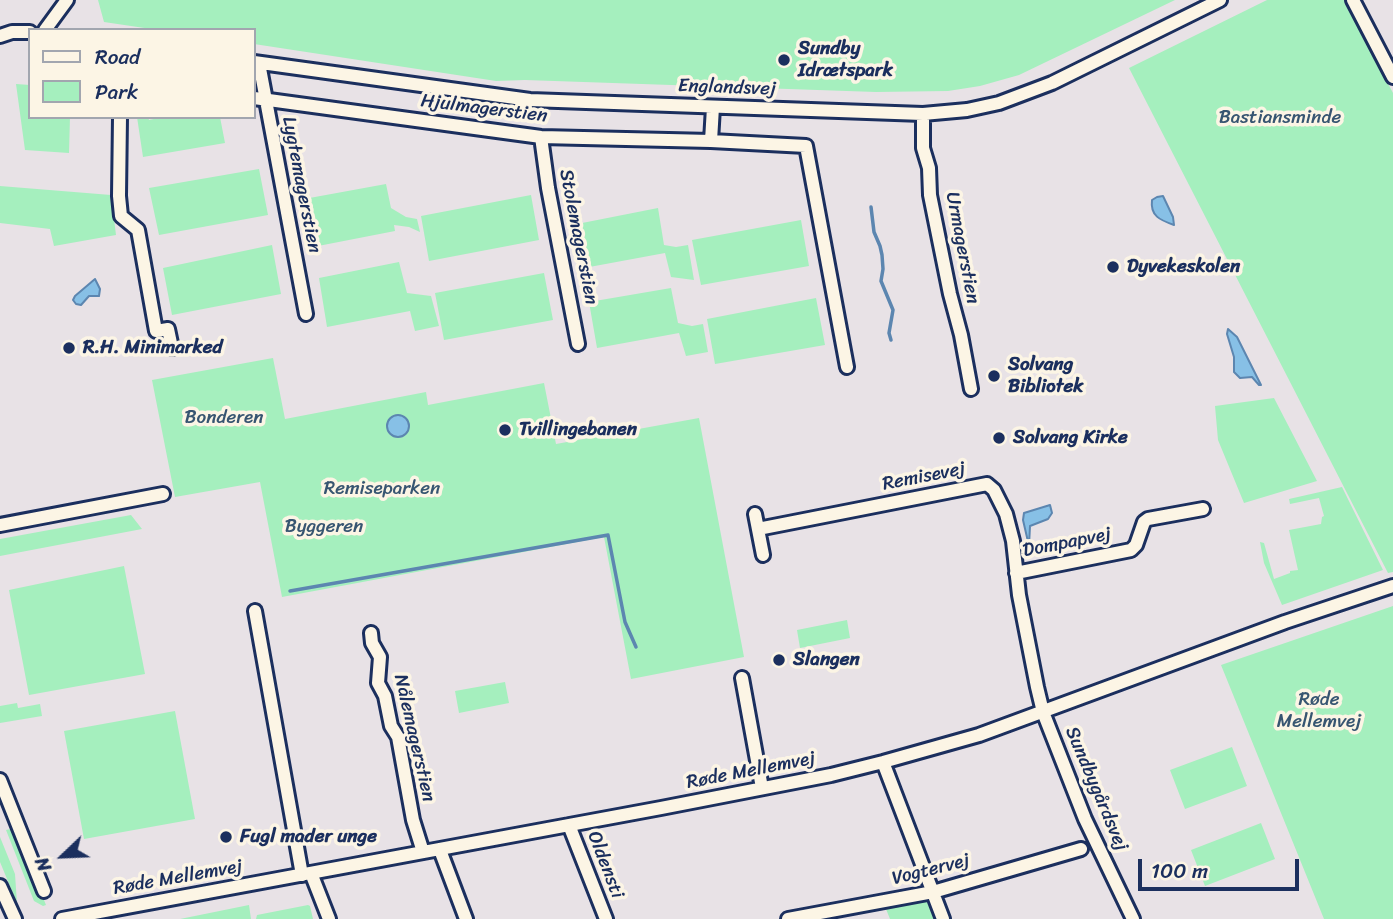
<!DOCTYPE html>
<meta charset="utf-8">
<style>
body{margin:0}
#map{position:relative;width:1393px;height:919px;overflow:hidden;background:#e8e2e6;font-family:Sriracha,sans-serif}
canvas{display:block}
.legend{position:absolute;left:28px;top:28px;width:228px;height:91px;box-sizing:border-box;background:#fcf5e5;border:2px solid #a2a6af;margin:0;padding:9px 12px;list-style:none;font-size:21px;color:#1b2f5e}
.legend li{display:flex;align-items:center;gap:14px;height:35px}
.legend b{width:35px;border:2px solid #a2a6af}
.north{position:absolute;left:28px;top:821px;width:70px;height:70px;-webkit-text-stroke:5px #fcf5e5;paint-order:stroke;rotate:247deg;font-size:19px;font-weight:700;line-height:28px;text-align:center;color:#1b2f5e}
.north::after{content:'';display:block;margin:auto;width:24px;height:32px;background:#1b2f5e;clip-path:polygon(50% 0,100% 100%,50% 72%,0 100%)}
.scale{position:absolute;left:1138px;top:859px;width:161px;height:32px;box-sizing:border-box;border:4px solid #1b2f5e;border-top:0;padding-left:9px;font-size:21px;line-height:24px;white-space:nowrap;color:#1b2f5e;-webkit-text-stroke:5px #fcf5e5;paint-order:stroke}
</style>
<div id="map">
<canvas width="1393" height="919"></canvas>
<ul class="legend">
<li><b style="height:9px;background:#fcf5e5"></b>Road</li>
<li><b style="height:19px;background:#a5efbe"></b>Park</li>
</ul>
<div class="north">N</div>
<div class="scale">100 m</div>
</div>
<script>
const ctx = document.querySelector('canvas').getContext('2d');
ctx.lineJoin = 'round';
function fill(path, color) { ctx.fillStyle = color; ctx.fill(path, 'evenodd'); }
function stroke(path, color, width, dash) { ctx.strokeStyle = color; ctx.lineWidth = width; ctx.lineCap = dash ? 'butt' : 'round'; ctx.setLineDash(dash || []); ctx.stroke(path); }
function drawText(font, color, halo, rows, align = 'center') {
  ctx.font = font + ' Sriracha,sans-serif'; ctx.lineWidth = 7; ctx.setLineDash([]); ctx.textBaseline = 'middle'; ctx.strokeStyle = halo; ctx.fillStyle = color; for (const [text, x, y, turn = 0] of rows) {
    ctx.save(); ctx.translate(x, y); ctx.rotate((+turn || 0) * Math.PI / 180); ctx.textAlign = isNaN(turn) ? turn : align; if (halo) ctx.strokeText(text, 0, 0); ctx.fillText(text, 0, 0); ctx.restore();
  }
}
fill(new Path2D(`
 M98,0H1175L1019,75L980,86L948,91L876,92L525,80L496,81L254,44V30H158L104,22Z
 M1267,0H1344L1393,93V572L1388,573L1129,68Z
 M16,84L30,85V117H70L69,153L25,150Z
 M137,117H148L149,120L163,117H220L225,143L143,157Z
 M259,169L268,215L159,235L149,188Z
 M386,184L391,208L406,217L417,219L420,232L409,227L394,225L395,231L313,247L304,199Z
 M0,186L111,195L116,235L54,246L50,229L0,223Z
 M531,195L539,240L429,261L421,216Z
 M658,208L664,245L676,247L688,245L694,280L671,277L665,253L584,268L577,224Z
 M801,220L809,266L701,285L692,240Z
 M272,245L281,294L172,315L163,268Z
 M399,262L407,293L431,296L439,326L415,331L410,311L327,327L319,278Z
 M544,273L553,320L444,340L435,293Z
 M671,288L678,323L692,326L703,324L708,352L686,356L679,333L597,348L589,302Z
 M816,298L825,345L715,364L707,319Z
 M273,358L285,419L426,392L428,405L544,383L556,444L699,418L744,657L631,679L604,537L282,597L260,482L175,497L152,380Z
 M1274,398L1317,481L1244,503L1218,440L1215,406Z
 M1342,487L1383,570L1282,605L1264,563L1260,542L1264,543L1274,579L1290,573V571L1298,570L1289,530L1321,524L1322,517L1324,516L1319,498L1290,504L1289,499Z
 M131,515L142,529L0,556V539Z
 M124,566L145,674L29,695L9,590Z
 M1393,606V919H1324L1221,665Z
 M847,620L850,638L800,648L797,630Z
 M505,682L509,703L459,713L455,691Z
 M17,703L18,708L40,704L42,716L0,723V706Z
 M175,711L195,819L84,839L64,731Z
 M1232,747L1247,786L1185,809L1170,770Z
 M1261,823L1275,859L1205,886L1191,850Z
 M15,828L46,905L43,906L34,901L6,830Z
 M0,837L15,874L17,903L0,862Z
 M927,901L934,919H890L886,909Z
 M249,905L251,919H180Z
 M308,905L310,906L313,919H256L257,915Z`), '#a5efbe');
const water = new Path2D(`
 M1163,196L1173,217L1174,225C1160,220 1150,216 1152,200L1157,197Z
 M95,279L100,289L99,296H89L81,305L76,304L73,300L75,296Z
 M1228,329L1237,337L1261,385H1259L1252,377L1240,378L1234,372V357L1227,334Z
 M387 426a11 11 0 1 1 22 0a11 11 0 1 1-22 0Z
 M1050,505L1052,513L1048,519L1030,526L1029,546L1023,520L1024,513Z`);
fill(water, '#87c0e6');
stroke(water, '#5c86b0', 2);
stroke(new Path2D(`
 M871,207L874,232L880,246L882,255L883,269L881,281L893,310L889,333L891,340
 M290,591L608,535L625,622L636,647`), '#5c86b0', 3.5);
const minor = new Path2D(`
 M1353,0L1393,77
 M45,30L67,0
 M0,36L12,32H30
 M254,62L530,100L923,114L967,110L999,103L1052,83L1220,0
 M259,63L306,314
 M254,98L541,137L711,141L806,146L847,367
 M923,114V148L929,168L930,195L950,294L961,335L971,389
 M120,117L119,196L121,216L138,230L156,331L168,329L172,348
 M541,137L548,188L578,344
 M711,141L713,107
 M755,514L763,555
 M0,525L163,494
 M758,529L987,484L994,490L1006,514L1013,541L1019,595L1037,687L1043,712L1085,819L1133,919
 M1016,573L1131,550L1136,545L1144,522L1148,519L1203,509
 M255,611L302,875
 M371,633L372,643L380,657L378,683L385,696L391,726L398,737L413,820L423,852
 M742,678L762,788
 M883,762L943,919
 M0,780L44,891
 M569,825L606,919
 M440,850L466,919
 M311,873L329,919
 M0,886L15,919
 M62,919L661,808L831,775L883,762L979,735L1285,622L1393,586
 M788,919L933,892L1081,849`);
stroke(minor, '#1b2f5e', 18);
stroke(minor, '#fcf5e5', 12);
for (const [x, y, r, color] of [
 [784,60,7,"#1b2f5e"],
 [1113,267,7,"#1b2f5e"],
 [69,348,7,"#1b2f5e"],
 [994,376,7,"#1b2f5e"],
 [505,430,7,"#1b2f5e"],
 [999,438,7,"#1b2f5e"],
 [779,660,7,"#1b2f5e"],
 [226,837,7,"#1b2f5e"]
]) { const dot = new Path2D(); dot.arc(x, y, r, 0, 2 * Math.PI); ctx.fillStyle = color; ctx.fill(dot); stroke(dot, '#fcf5e5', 2.5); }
drawText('bold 19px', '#1b2f5e', '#fcf5e5', [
 ["Sundby",798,49],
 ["Idrætspark",798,71],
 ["Dyvekeskolen",1127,267],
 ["R.H. Minimarked",83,348],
 ["Solvang",1008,365],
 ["Bibliotek",1008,387],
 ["Tvillingebanen",519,430],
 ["Solvang Kirke",1013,438],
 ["Slangen",793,660],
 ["Fugl mader unge",240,837]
], 'left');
drawText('19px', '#1b2f5e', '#fcf5e5', [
 ["Englandsvej",727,88,2],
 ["Hjulmagerstien",484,109,7],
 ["Lygtemagerstien",301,185,79],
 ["Stolemagerstien",578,237,79],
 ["Urmagerstien",962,248,79],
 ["Remisevej",924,477,-11],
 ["Dompapvej",1067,543,-11],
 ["Nålemagerstien",414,738,77],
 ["Røde Mellemvej",751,771,-11],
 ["Sundbygårdsvej",1096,789,67],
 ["Oldensti",605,865,69],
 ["Vogtervej",931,870,-14],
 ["Røde Mellemvej",178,878,-10]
]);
drawText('19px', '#375571', '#fcf5e5', [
 ["Bastiansminde",1280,118],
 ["Bonderen",224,418],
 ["Remiseparken",382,489],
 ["Byggeren",324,527],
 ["Røde",1319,700],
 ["Mellemvej",1319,722]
]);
</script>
